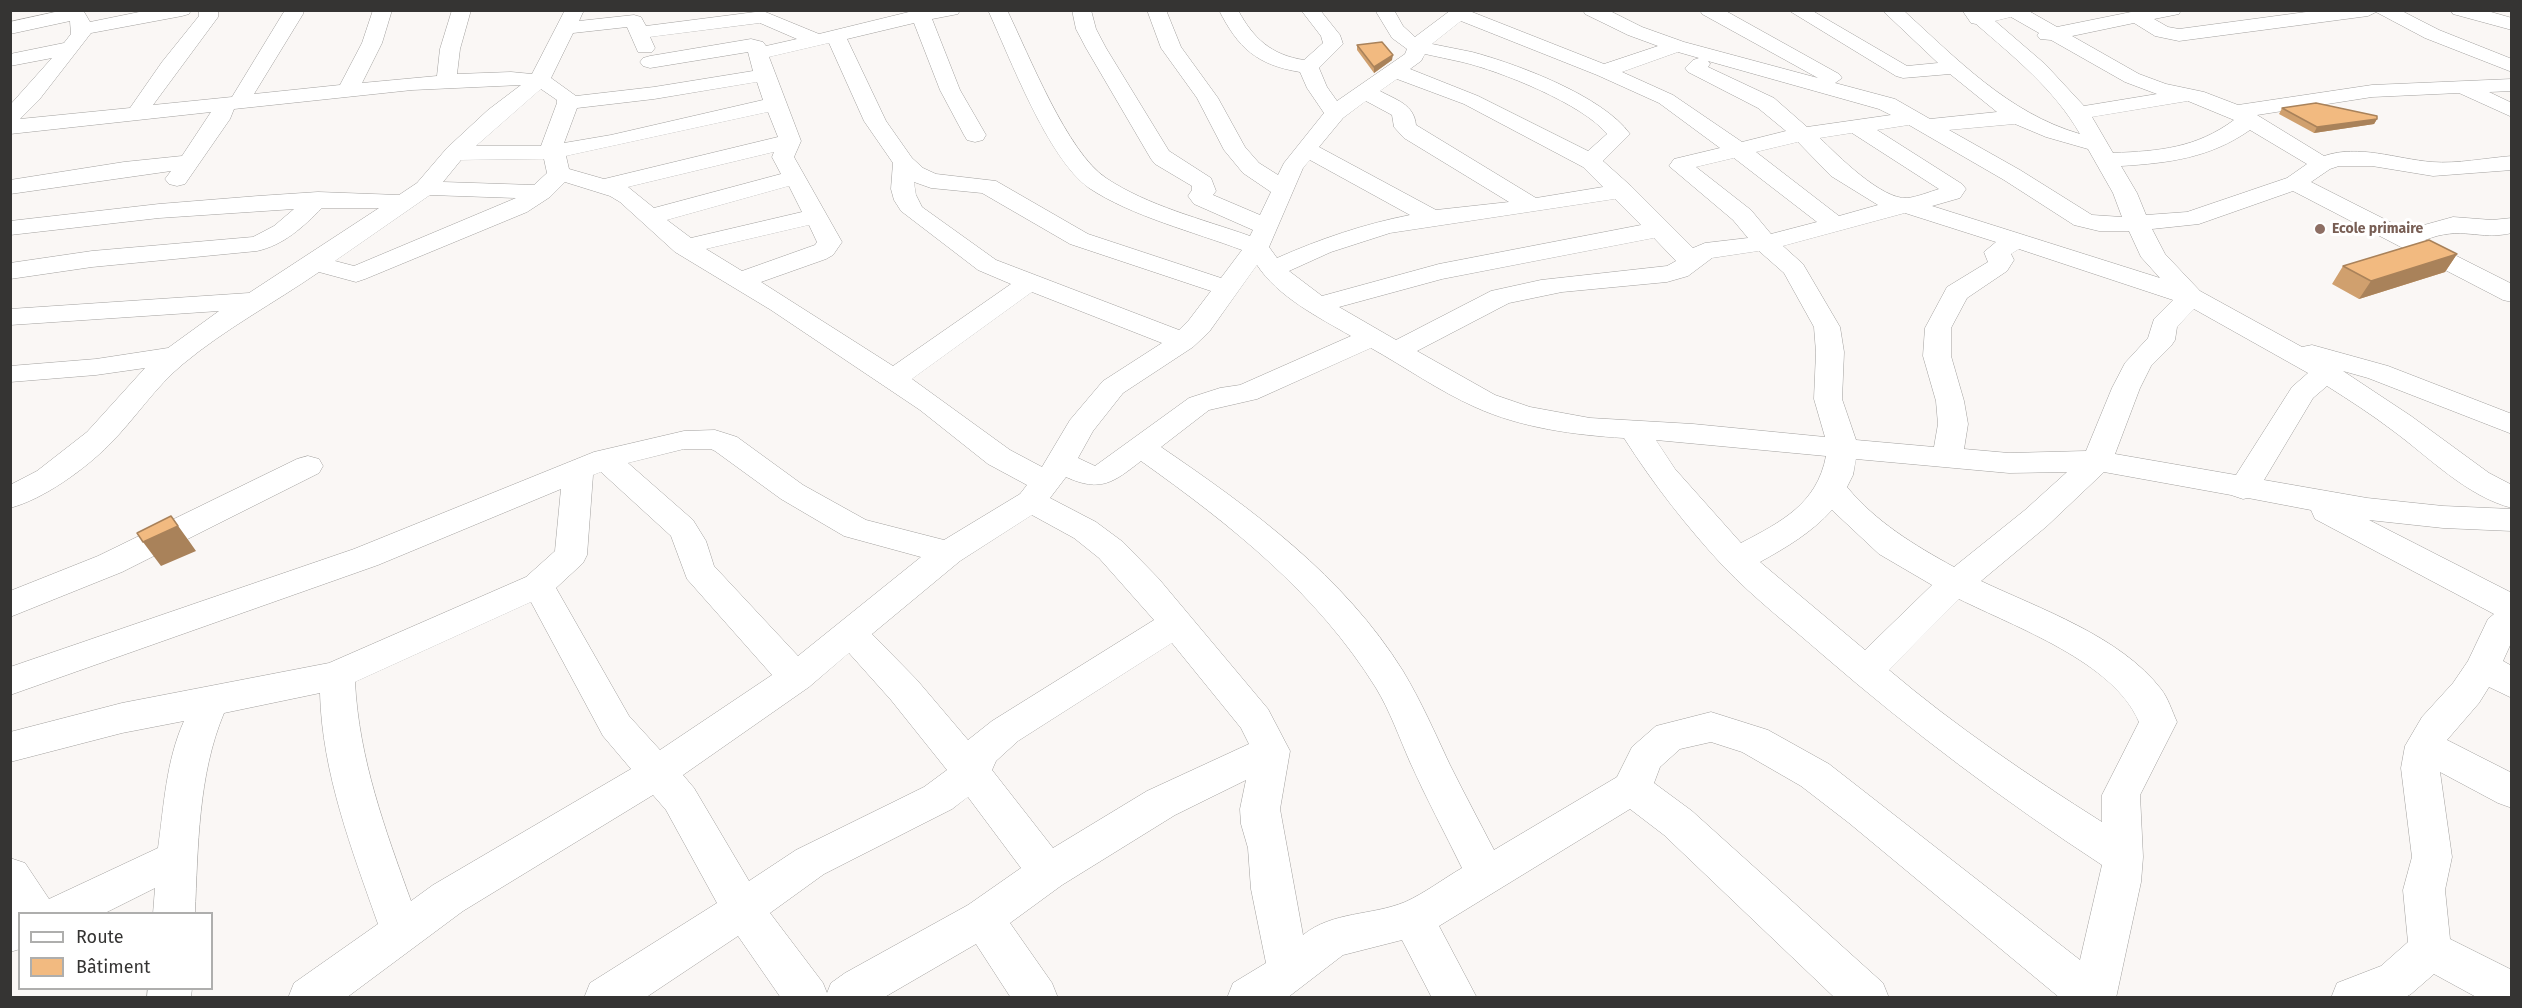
<!DOCTYPE html>
<meta charset="utf-8">
<style>
body{margin:0}
#map{position:relative;width:2522px;height:1008px;overflow:hidden;background:#faf7f5;font-family:"Fira Sans",sans-serif}
canvas{display:block}
.frame{position:absolute;inset:0;border:12px solid #353433;pointer-events:none}
.legend{position:absolute;left:18px;top:912px;width:195px;height:78px;box-sizing:border-box;background:#fff;border:2px solid #aeaead;margin:0;padding:8px 10px;list-style:none;font-size:18px;color:#353433}
.legend li{display:flex;align-items:center;gap:12px;height:30px}
.legend b{width:30px;border:2px solid #aeaead}
</style>
<div id="map">
<canvas width="2522" height="1008"></canvas>
<div class="frame"></div>
<ul class="legend">
<li><b style="height:8px;background:#fff"></b>Route</li>
<li><b style="height:16px;background:#f2ba80"></b>Bâtiment</li>
</ul>
</div>
<script>
const ctx = document.querySelector('canvas').getContext('2d');
ctx.lineJoin = 'round';
function stroke(path, color, width, dash) { ctx.strokeStyle = color; ctx.lineWidth = width; ctx.lineCap = dash ? 'butt' : 'round'; ctx.setLineDash(dash || []); ctx.stroke(path); }
function fill(path, color) { ctx.fillStyle = color; ctx.fill(path, 'evenodd'); }
function drawText(font, color, halo, rows, align = 'center') {
  ctx.font = font + ' "Fira Sans",sans-serif'; ctx.lineWidth = 6; ctx.setLineDash([]); ctx.textBaseline = 'middle'; ctx.strokeStyle = halo; ctx.fillStyle = color; for (const [text, x, y, turn = 0] of rows) {
    ctx.save(); ctx.translate(x, y); ctx.rotate((+turn || 0) * Math.PI / 180); ctx.textAlign = isNaN(turn) ? turn : align; if (halo) ctx.strokeText(text, 0, 0); ctx.fillText(text, 0, 0); ctx.restore();
  }
}
const minor = new Path2D(`
 M64,10H83L90,22L149,10H191L189,14L182,16L91,33L39,100L20,119L130,108L162,62L199,16V10H218V17L153,105L232,97L285,10H303V14L254,94L340,85L362,43L373,10H392L382,43L362,83L437,76L440,49L452,10H471L460,49L457,74L511,72L532,74L565,10H584L579,21L634,15L641,17L646,26L763,11L819,34L917,10H960L958,14L932,19L960,90L986,135L983,140L975,142L967,140L964,135L940,90L914,23L847,39L886,121L912,158L923,168L936,174L996,181L1088,234L1221,278L1242,250C1194,232 1131,216 1089,188C1048,159 1010,58 988,10H1007C1029,55 1067,152 1106,178C1148,206 1202,219 1250,236L1253,230L1194,204L1188,196L1192,190V186L1155,164L1151,159L1086,48L1076,29L1072,10H1091L1096,29L1106,48L1169,151L1211,178L1216,191L1213,195L1260,215L1271,192L1243,173L1224,150L1197,98L1161,48L1147,10H1166L1181,47L1218,98L1245,147L1259,163L1278,175L1284,163L1324,113L1307,88L1300,72C1257,65 1238,48 1219,10H1238C1253,38 1271,55 1304,60L1323,43L1321,36L1301,10H1320L1340,35L1343,44L1319,68L1327,87L1337,101L1405,54L1407,49L1392,38L1375,10H1394L1403,26L1415,37L1451,10H1473L1472,12L1604,64L1658,46L1628,35L1585,14L1583,10H1608L1642,27L1684,42L1818,78L1702,14L1700,10H1724L1839,74L1842,78L1835,83L1895,99L1930,119L1997,112L1950,74L1903,78L1896,76L1788,10H1811L1907,66L1938,63L1882,10H1903C1957,59 2008,113 2080,134C2055,90 2014,57 1976,24L1971,23L1962,10H2027L2057,27L2141,10H2181L2179,14L2154,19L2168,27L2179,29L2321,10H2400L2439,30L2512,59V72L2425,38L2376,12L2368,16L2179,41L2155,36L2134,23L2072,36L2139,74L2166,84L2204,92L2238,105L2372,85L2512,79V91L2489,92L2512,103V117L2459,93L2372,97L2257,115L2324,156C2359,144 2396,159 2432,162C2457,164 2486,158 2512,156V170L2433,176L2372,166H2339L2330,169L2311,182L2406,230L2453,217L2492,220L2512,218V233C2479,241 2462,225 2425,240L2512,284V302L2503,300L2293,191L2199,224L2152,229L2165,254L2200,291L2302,347L2312,345L2388,366L2512,414V434L2368,378L2343,371L2411,416L2489,473L2512,485V508C2466,496 2429,457 2392,430C2371,414 2349,400 2327,386L2313,398L2264,480L2367,498L2443,506L2512,509V531L2443,528L2369,520L2512,593V641L2503,661L2512,666V698L2489,687L2479,703L2447,740L2512,773V808L2498,803L2440,772L2452,857L2445,890L2450,939L2512,970V998H2478L2434,974L2411,994L2404,998H2331L2337,983L2381,966L2408,942L2403,890L2412,857L2401,768L2405,746L2422,717L2453,683L2468,661L2488,619L2494,614L2315,519L2311,510L2248,498L2243,499L2231,495L2104,472L2047,526L1981,581C2040,609 2120,636 2161,689C2168,698 2172,711 2177,722L2140,795L2143,857L2141,882L2116,998H2060L1849,823L1801,786L1742,752L1711,742L1680,749L1660,767L1654,783L1692,811L1883,983L1889,998H1835L1664,835L1630,809L1439,926L1477,998H1432L1402,940L1343,955L1287,998H1227L1233,983L1266,963L1251,889L1248,848L1241,824L1240,809L1246,780L1175,815L1062,885L1010,923L1052,983L1058,998H1011L976,944L883,998H781L738,936L645,998H584L590,983L717,903L666,810L653,795L463,911L346,998H288L294,983L378,924C352,850 322,773 320,693L224,713C198,775 198,847 195,914H153L155,888L103,914H20V949L10,952V858L25,863L49,899L158,848C164,805 166,761 184,721L122,733L10,762V732L122,703L329,663L526,577L555,551L561,489L378,565L10,695V667L354,549L594,452L684,431L715,430L737,437L803,485L866,520L944,540L1020,494L1027,485L988,464L920,410L771,310L675,252L620,202L610,196L565,182L550,197L527,212L365,279L356,282L319,272C274,303 225,329 183,364C155,387 135,419 109,445C85,469 44,499 10,508V485L37,471L87,432L145,368L96,375L10,382V366L96,359L168,348L219,311L10,325V309L249,293L379,208H322C303,227 284,245 257,251L92,267L10,279V263L92,251L253,237L274,226L294,209L159,218L10,235V221L159,204L258,196L318,192L399,195L417,183L447,148L488,110L521,85L412,90L234,109L230,119L185,184L177,186L169,184L165,179L171,171L10,194V180L124,162L182,156L211,112L10,134V105L52,58L10,66V54L64,43L71,34L70,21L10,34V22ZM2011,17L2039,33L2037,35L2040,39L2051,40L2125,82L2157,94L2084,106L2045,64L1995,21ZM1461,21L1597,75L1659,103L1720,148L1674,159L1669,166L1733,220L1748,238L1705,243L1693,248L1631,186L1603,161L1630,134C1603,96 1517,64 1472,52C1459,49 1445,47 1432,44ZM760,23L797,39L766,46L763,42L751,39L650,56L643,58L640,62L643,66L650,68L748,52L753,71L654,87L576,96L551,78L573,33L627,27L638,52H652L655,48L650,37ZM829,43L864,121L893,163L891,189L894,200L901,211L978,270L1011,284L893,366L761,282L826,259L833,255L842,242L794,157L801,141L769,57ZM1678,52L1699,58L1693,60L1685,68L1688,72L1758,108L1786,131L1742,142L1673,95L1622,72ZM1425,54C1437,57 1450,59 1462,62C1500,71 1583,104 1607,134L1588,151L1478,96L1410,69L1421,61ZM1708,61L1879,109L1891,115L1807,127L1774,98L1708,67L1710,64ZM1397,79L1464,104L1583,167L1603,187L1536,198L1416,125C1414,104 1396,100 1380,91ZM757,82L763,100L611,135L564,143L577,108L654,99ZM541,89L557,100V103L541,146H476ZM1366,101L1392,115L1394,127L1404,138L1509,202L1436,210L1319,147L1343,118ZM2188,101L2234,120C2196,148 2160,151 2113,153L2092,117ZM768,112L778,137L604,179L569,169L566,156ZM2015,124L2046,137L2088,149L2113,193L2122,217L2092,215L2020,170L1949,130ZM1909,125L2004,180L2074,225L2099,231H2129L2141,257L2160,278L1932,206L1960,198L1966,189L1962,184L1877,130ZM2250,130L2307,164L2287,178L2187,212L2146,215L2137,193L2121,166C2169,163 2210,158 2250,130ZM1852,133L1939,189C1929,192 1917,197 1907,198C1882,200 1837,155 1820,138ZM1798,142L1831,176L1878,205L1839,216L1756,152ZM774,152L772,157L781,174L654,208L628,187ZM1734,158L1817,222L1771,234L1751,210L1696,167ZM544,159L547,173L534,185L443,182L461,160ZM1310,160L1410,215C1364,224 1320,239 1277,258L1269,247L1303,168ZM914,182L931,188L982,193L1070,244L1211,291L1189,320L1179,330L996,260L922,207L916,195ZM789,186L802,212L691,238L667,220ZM430,195L516,198L354,266L335,261ZM1615,199L1641,225L1439,264L1322,296L1289,271L1331,252L1390,233ZM1905,213L1996,242L1984,252L1988,262L1947,287L1925,328L1923,356L1936,401L1938,424L1934,447L1856,440L1842,399L1844,352L1840,327L1803,264L1783,246ZM809,225L817,242L815,245L742,271L706,249ZM1654,238L1676,261L1667,266L1541,280L1491,291L1396,340L1339,307L1442,279ZM2019,249L2173,300L2154,319L2148,338L2125,363L2112,388L2086,451L2009,453L1964,449L1968,424L1964,401L1951,356V328L1967,298L2007,271L2014,260L2011,254ZM1759,251L1784,273L1814,327L1816,352L1814,399L1825,437L1693,424L1590,418L1530,407L1495,395L1417,351L1509,303L1562,292L1667,282L1688,276L1712,258ZM1257,265C1278,297 1318,317 1351,336L1240,385L1220,388L1189,398L1095,466L1078,458L1093,431L1123,393L1193,347L1209,332ZM1032,292L1162,343L1103,381L1070,420L1042,467L1010,450L912,379ZM2194,309L2308,373L2292,387L2236,475L2115,454L2140,388L2151,366L2171,346L2175,340L2177,327ZM1371,348C1405,367 1439,391 1475,407C1521,428 1575,435 1624,438C1654,485 1687,527 1724,567C1755,599 1790,626 1823,655C1911,731 2004,801 2102,865L2080,960L1829,764L1768,730L1711,712L1656,726L1632,747L1617,777L1494,850C1479,821 1464,793 1450,765C1435,733 1421,701 1403,671C1344,576 1252,509 1161,447L1209,410L1257,399ZM1656,440L1826,456C1817,504 1781,522 1741,543L1675,469ZM684,449H711L715,451L781,499L844,536L921,557L798,656L714,566L706,541L693,520L628,463ZM1856,459L2009,473L2067,472L2025,510L1954,567C1914,545 1876,522 1847,487L1853,475ZM1141,461C1231,525 1317,593 1376,688C1390,711 1399,737 1410,762C1426,798 1445,833 1462,868C1443,879 1425,893 1405,902C1371,916 1333,911 1303,935L1280,809L1290,751L1268,709L1159,579L1123,542L1096,522L1050,498L1066,477C1101,493 1114,482 1141,461ZM601,472L671,536L687,579L772,675L660,750L629,716L556,588L583,563L587,555L593,475ZM1832,510L1879,554L1932,585L1865,650L1760,562C1787,547 1811,533 1832,510ZM1032,515L1074,538L1099,558L1154,620L992,721L968,740L917,680L872,634L960,561ZM1959,599C2015,627 2114,662 2139,722L2102,795V822C2029,776 1955,726 1889,670ZM531,602L603,736L631,769L433,885L411,901C385,829 359,759 355,682ZM1172,643L1241,728L1249,744L1147,791L1053,848L992,770L996,761L1018,741ZM849,653L891,700L947,770L924,787L796,850L749,881L694,788L683,775L809,687ZM968,797L1021,868L968,905L845,973L831,983L827,993L823,983L770,913L824,874L952,809Z
 M2451,10H2484L2512,18V30L2453,14Z
 M308,456L319,459L323,466L319,473L122,572L10,617V591L98,556L297,459Z
 M148,988H192L191,998H147Z`);
stroke(minor, '#a2a09e', 1);
fill(minor, '#fff');
fill(new Path2D(`
 M1357,45L1392,60L1374,73L1357,50Z
 M2282,108L2377,119L2374,124L2314,133L2279,114Z
 M2457,254L2445,272L2359,299L2332,284L2343,266Z`), '#d0a06e');
fill(new Path2D(`
 M1393,55L1392,60L1374,73V67Z
 M2377,119L2374,124L2314,133L2317,127Z
 M2457,254L2445,272L2359,299L2371,281Z
 M171,516L189,541L196,551L161,566L143,542Z`), '#a9825a');
const building = new Path2D(`
 M1382,42L1393,55L1374,67L1357,45Z
 M2316,103L2377,116V119L2317,127L2282,108Z
 M2429,240L2457,254L2371,281L2343,266Z
 M171,516L178,526L143,542L137,533Z`);
fill(building, '#f2ba80');
stroke(building, '#a9825a', 1.5);
for (const [x, y, r, color] of [
 [2320,229,6,"#8d6e63"]
]) { const dot = new Path2D(); dot.arc(x, y, r, 0, 2 * Math.PI); ctx.fillStyle = color; ctx.fill(dot); stroke(dot, '#fff', 2); }
drawText('bold 14px', '#785e54', '#fff', [
 ["Ecole primaire",2332,229]
], 'left');
</script>
